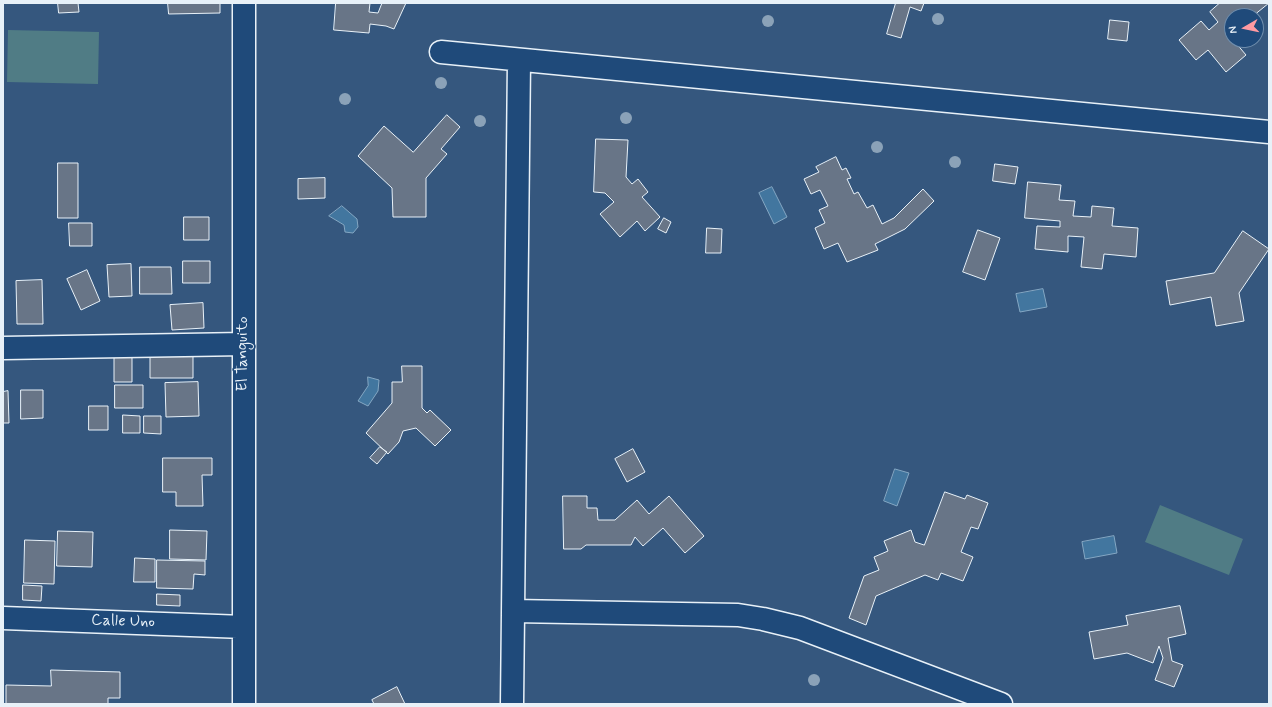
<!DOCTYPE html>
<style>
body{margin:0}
#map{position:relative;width:1272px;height:707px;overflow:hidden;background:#35577e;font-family:Mynerve,sans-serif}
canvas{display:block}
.frame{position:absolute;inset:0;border:4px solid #e8f1f8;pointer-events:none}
.north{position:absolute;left:1224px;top:8px;width:40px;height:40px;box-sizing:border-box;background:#1f4a7a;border:1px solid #6f8dac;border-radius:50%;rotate:261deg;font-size:11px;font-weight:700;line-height:16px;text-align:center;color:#e8f1f8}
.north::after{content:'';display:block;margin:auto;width:14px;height:18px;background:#ff9aa2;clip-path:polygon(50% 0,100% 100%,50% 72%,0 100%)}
</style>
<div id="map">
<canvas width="1272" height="707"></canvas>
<div class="frame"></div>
<div class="north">N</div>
</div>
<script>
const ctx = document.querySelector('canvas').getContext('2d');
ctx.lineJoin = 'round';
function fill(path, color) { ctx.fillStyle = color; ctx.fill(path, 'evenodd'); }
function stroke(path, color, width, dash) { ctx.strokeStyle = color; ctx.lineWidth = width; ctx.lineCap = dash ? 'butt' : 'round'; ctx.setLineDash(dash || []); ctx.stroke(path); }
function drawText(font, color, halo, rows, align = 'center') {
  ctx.font = font + ' Mynerve,sans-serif'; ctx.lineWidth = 3.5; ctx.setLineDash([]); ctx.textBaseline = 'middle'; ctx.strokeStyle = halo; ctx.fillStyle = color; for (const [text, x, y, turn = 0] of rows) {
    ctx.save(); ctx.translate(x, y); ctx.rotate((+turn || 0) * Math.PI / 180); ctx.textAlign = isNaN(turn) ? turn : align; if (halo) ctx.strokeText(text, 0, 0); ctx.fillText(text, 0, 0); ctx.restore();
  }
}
fill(new Path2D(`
 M8,30L99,32L98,84L7,82Z
 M1160,505L1243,539L1229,575L1145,542Z`), '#507c85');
const water = new Path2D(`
 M772,187L787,217L774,224L759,193Z
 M342,206L357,219L358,227L353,233L345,232L344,225L329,216Z
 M1043,289L1047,307L1020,312L1016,294Z
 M368,377L379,380L378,391L368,406L358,401L368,386Z
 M895,469L909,473L897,506L884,501Z
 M1114,536L1117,553L1085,559L1082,542Z`);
fill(water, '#42769f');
stroke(water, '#84a7c3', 1);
const building = new Path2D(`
 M58,3H78L79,12L59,13Z
 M168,3H220V13L169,14Z
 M336,3H370L369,12L378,13L382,3H406L394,29L386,26L370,24L369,33L334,30Z
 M896,3H924L921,11L910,7L901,38L887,34Z
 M1220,3H1269L1253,16H1232V34L1230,36L1246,55L1226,72L1208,50L1196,60L1179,40L1201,21L1209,30L1218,22L1210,12Z
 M1110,20L1129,22L1127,41L1108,39Z
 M447,115L460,127L441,149L447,154L426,178V217H393L392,188L358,156L384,126L413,152Z
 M596,139L628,140L626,177L632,184L638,179L648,192L642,197L660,217L645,231L637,221L620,237L600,214L614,202L605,193L594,192Z
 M836,157L842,170L846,168L851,178L847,179L854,194L858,192L867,208L873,205L882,224L894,218L923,189L934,201L905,229L875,244L878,250L847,262L838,243L824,249L815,228L825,223L819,210L828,206L820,190L811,194L804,179L819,172L816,167Z
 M58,163H78V218H58Z
 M995,164L1018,167L1015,184L993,181Z
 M325,178V198L298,199V179Z
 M1028,182L1061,185L1059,200L1075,201L1073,216L1091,217L1092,206L1114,208L1112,226L1138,228L1136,257L1104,254L1102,269L1081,267L1084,237L1068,236V252L1035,249L1037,226L1060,227V221L1025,218Z
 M184,217H209V240H184Z
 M664,218L671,222L666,233L658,229Z
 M69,223H92V246H70Z
 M707,228L722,229L721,253H706Z
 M978,230L1000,238L985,280L963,272Z
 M1243,231L1269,249L1239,293L1244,321L1216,326L1211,297L1170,305L1166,281L1214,273Z
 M183,261H210V283H183Z
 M131,264L132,296L109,297L107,265Z
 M140,267H171L172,294H140Z
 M87,270L100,301L81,310L67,279Z
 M42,280L43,324H17L16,281Z
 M203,303L204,328L172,330L170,305Z
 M193,355V378H150V356Z
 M132,356V382H114V357Z
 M402,366H422V408L427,413L430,410L451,430L435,446L416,428L403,431L399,442L388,454L366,433L392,403V382H402Z
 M198,382L199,416L166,417L165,383Z
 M115,385H143V408H115Z
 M21,390H43V418L21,419Z
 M8,391L9,423H3V392Z
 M89,406H108V430H89Z
 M123,415L140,416V433H123Z
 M144,416H161V434L144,433Z
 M380,447L387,452L377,464L370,458Z
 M633,449L645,472L627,482L615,459Z
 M163,458H212V475H202L203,506H176V492H163Z
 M945,492L965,499L967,495L988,503L978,529L971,527L961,552L973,557L963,581L941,573L938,580L925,575L876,596L866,625L849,618L864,576L879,570L874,557L888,551L884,541L911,530L915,542L924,545Z
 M563,496H587V508H597L598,520H615L637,500L649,514L669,496L704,536L685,553L663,528L643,546L635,537L631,545H586L581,549H564Z
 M170,530L207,531L206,560L170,559Z
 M58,531L93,532L92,567L57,566Z
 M25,540L55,541L54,584L24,583Z
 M135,558L155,559V582H134Z
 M157,560L205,561V575L194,574L193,589L157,588Z
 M23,585L42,586L41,601L23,600Z
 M157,594L180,595V606L157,605Z
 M1180,606L1186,634L1168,638L1172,661L1183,665L1174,687L1155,680L1163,658L1159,646L1153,663L1127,653L1094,659L1089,632L1128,625L1126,616Z
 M51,670L120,672V698H108V704H6V685L51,686Z
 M397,687L405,704H374L372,700Z`);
fill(building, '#687587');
stroke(building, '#e8f1f8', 1);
const minor = new Path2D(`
 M441,52L1269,132
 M3,348L244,344
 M513,611L738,615L763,619L800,628L1001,704
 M3,618L244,627
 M244,704V3
 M512,704L519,60`);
stroke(minor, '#e8f1f8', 25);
stroke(minor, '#1f4a7a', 22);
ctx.fillStyle = '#8ba2b8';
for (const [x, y] of [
 [938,19],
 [768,21],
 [441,83],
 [345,99],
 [626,118],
 [480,121],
 [877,147],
 [955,162],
 [814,680]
]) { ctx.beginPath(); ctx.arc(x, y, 6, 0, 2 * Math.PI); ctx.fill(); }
drawText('16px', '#e8f1f8', '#1f4a7a', [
 ["El Tanguito",244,354,-90],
 ["Calle Uno",123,622,2]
]);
</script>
